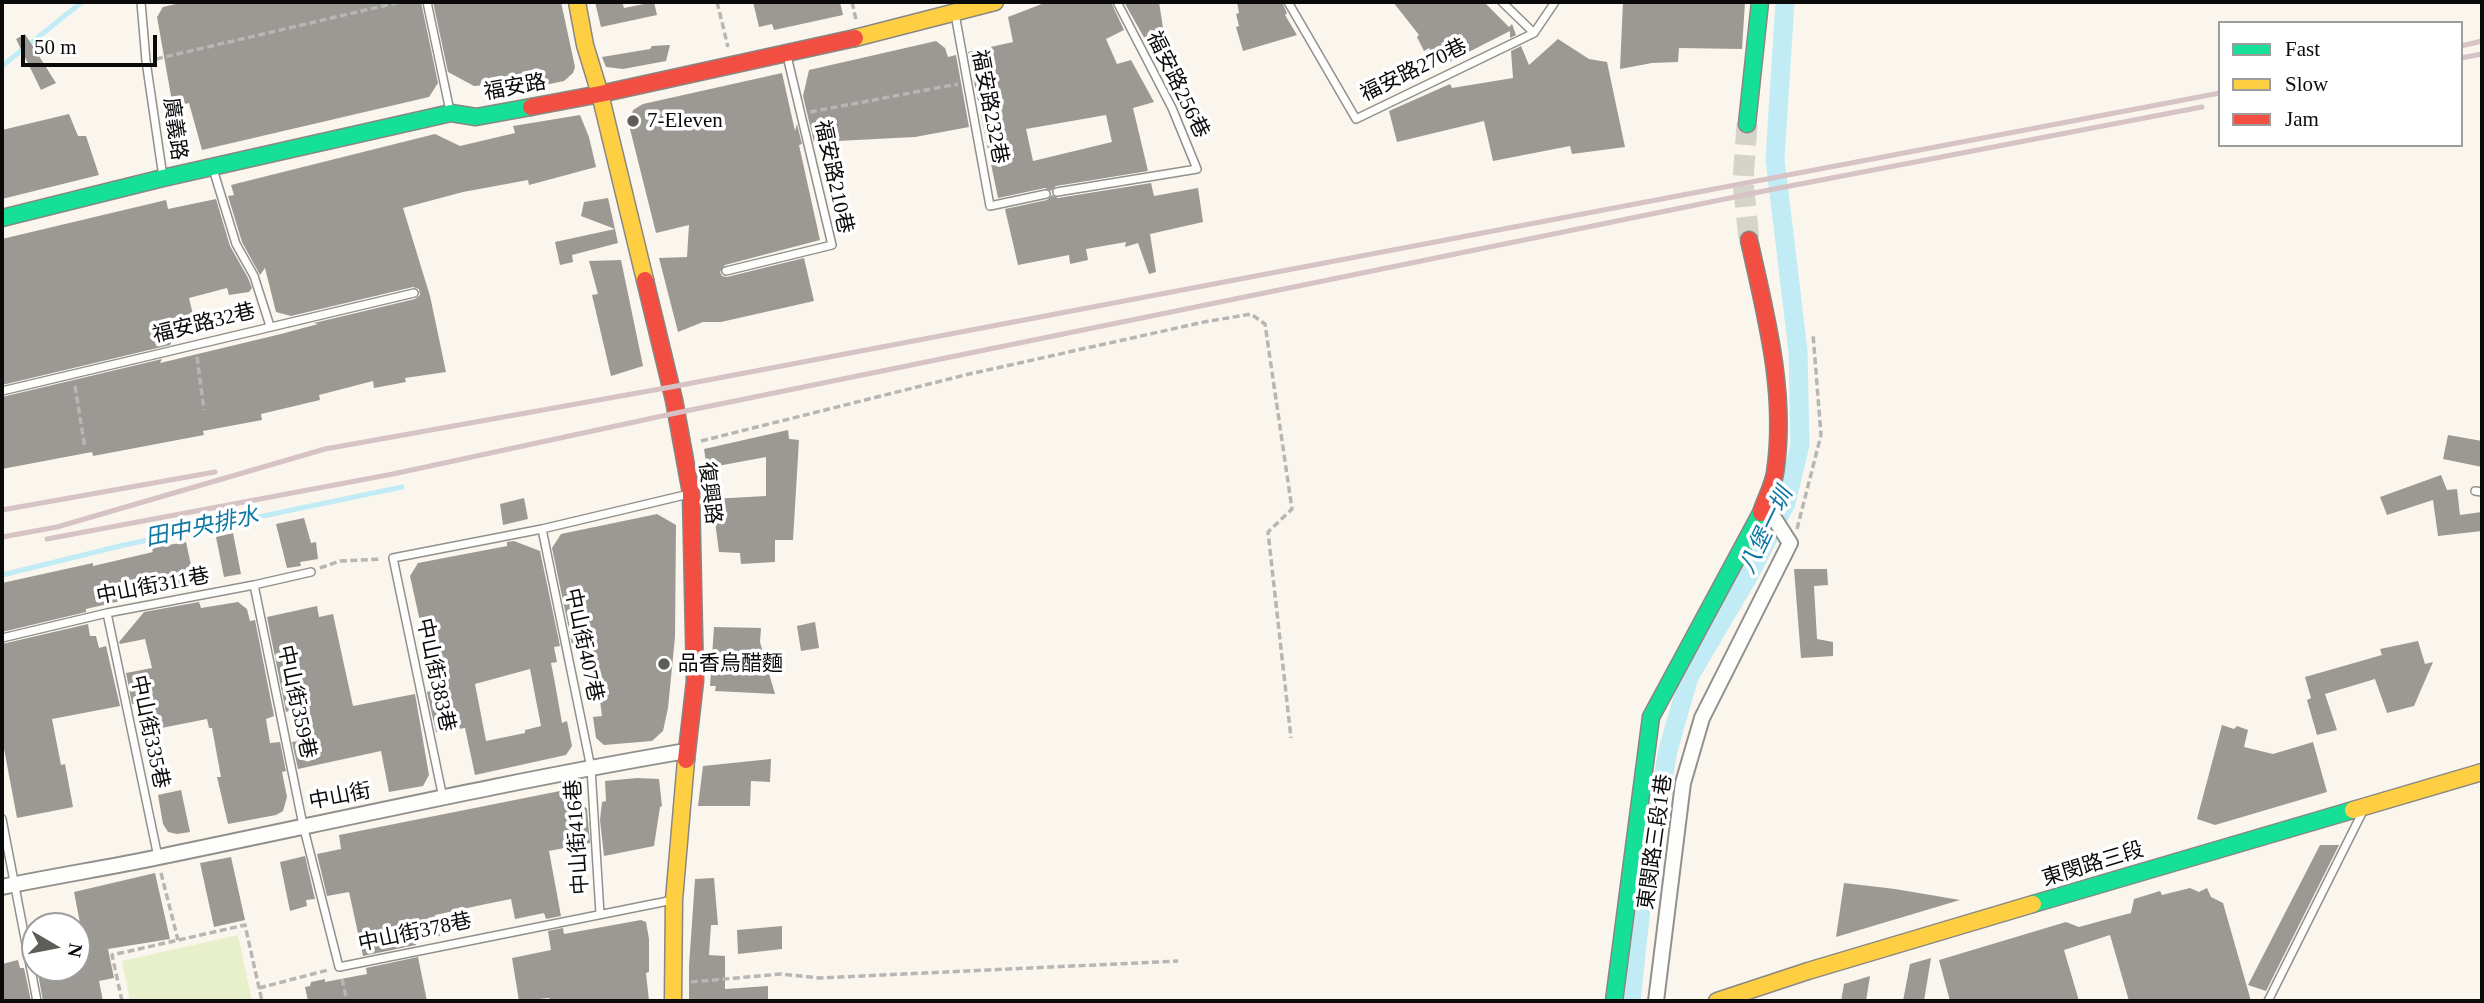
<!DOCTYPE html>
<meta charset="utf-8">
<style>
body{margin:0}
#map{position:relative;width:2484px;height:1003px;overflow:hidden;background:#faf6ed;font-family:"Times New Roman",serif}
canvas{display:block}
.frame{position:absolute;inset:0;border:4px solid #0a0a0a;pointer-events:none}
.legend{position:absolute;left:2218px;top:21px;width:245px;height:126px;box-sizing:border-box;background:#fff;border:2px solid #9d9d9d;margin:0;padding:9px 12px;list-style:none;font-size:21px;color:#0a0a0a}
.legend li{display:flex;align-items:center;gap:14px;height:35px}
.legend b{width:35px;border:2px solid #9d9d9d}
.north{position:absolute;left:21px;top:912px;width:70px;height:70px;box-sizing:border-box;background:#fff;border:2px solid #9d9d9d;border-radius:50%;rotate:100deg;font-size:19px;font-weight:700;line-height:28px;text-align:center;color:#0a0a0a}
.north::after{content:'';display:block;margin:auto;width:24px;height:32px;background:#5e5d59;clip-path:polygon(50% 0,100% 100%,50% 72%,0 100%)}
.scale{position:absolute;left:21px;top:35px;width:136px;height:32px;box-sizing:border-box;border:4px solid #0a0a0a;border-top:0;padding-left:9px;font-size:21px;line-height:24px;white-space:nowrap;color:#0a0a0a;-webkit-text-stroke:5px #fff;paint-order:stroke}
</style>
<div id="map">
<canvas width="2484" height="1003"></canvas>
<div class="frame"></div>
<ul class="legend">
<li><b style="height:9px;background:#16e098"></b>Fast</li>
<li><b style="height:9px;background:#ffcf43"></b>Slow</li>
<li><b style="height:9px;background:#f24e42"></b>Jam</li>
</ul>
<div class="north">N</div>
<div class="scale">50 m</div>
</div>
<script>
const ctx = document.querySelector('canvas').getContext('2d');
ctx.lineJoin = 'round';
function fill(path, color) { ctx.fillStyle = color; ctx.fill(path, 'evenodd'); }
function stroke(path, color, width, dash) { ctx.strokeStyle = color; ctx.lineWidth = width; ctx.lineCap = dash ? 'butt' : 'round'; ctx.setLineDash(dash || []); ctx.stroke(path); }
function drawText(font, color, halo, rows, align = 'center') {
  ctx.font = font + ' "Times New Roman","Noto Sans TC",serif'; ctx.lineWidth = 7; ctx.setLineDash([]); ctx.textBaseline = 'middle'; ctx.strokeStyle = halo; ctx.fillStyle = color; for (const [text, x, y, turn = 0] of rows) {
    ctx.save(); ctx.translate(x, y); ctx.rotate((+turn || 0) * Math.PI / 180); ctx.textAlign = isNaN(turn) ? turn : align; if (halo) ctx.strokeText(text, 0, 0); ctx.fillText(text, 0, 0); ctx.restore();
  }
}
fill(new Path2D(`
 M238,935L252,1001H130L122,961Z`), '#e7f0cb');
stroke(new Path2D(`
 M2,66L82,2
 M2,575L124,545L402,487`), '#c1ecf6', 5);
stroke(new Path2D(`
 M1631,1001L1642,899L1668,750L1689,677L1748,577L1786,503L1800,445L1798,351L1775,159L1785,2`), '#c1ecf6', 19);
fill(new Path2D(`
 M184,2H421L438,83L429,97L202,150L189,103L173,107L157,17L163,7Z
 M433,2H561L575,67L573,73L564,81L492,96L489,85L474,86L448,72Z
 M595,2H622L624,8L654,2L657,15L601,27Z
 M753,2H840L843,15L774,30L772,24L759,27Z
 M1047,2H1111L1124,30L1106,39L1117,64L1131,60L1154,102L1133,108L1148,171L1056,186L1051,191L1045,188L998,198L968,52L1013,42L1008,17ZM1106,115L1112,142L1033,161L1026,129Z
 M1124,2H1159L1164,34L1146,41Z
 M1237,2H1282L1287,13L1285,15L1297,35L1243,51L1236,27L1239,26L1236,14L1239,13Z
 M1393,2H1484L1509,27L1512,24L1516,35L1510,38V31L1441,66L1429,48L1424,51L1417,37L1419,35Z
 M1623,2H1745L1742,49L1679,48L1678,62L1652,63L1620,69Z
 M25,34L56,83L41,90L16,39Z
 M1558,39L1589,59L1607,62L1625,147L1572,154L1570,146L1493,161L1484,121L1397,142L1389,111L1450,84L1452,88L1513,78L1511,51L1521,46L1529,65Z
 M936,41L945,48L948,57L956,55L969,127L915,137L837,141V136L814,142L803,96L809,70Z
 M670,45L666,61L623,69L606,67L602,57L650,49L652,46Z
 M782,73L795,131L797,124L802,144L799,145L820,240L725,265L720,272L722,276L727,277L804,258L814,301L721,322H703L678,332L659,258L687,257L689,225L656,233L629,125L633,110L643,104Z
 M69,114L78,136H86L99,175L2,199V130Z
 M580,115L589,137L596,167L529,185L528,180L463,192L403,208L430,296L446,372L405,378L406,382L374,388L373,381L319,395L320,400L261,414L262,420L203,431L204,435L93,456L92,452L2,469V397L162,359L160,363L281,334L318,324L314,323L415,299L420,295L419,289L413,287L291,316L276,312L265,268L260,275L242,242L228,196L234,195L231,185L435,134L460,146L515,133L513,126Z
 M1151,183L1154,196L1198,188L1203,222L1150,234L1156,272L1149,274L1138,243L1125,247L1126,242L1086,249L1088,260L1070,264L1069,255L1018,265L1005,209L1047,200L1052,195L1058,198Z
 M608,198L615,229L581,216L584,202Z
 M216,199L230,246L248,278L252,288L249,292L229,295L227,288L189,298L193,315L185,317L170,345L2,385V239L166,200L168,209Z
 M615,229L618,243L572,255L573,262L560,265L555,242Z
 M621,260L643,366L611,376L592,295L598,294L589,261Z
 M788,430L789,439L799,440L793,540H775V562L741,564L740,553L719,552L712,499L766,496V457L707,468L704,449Z
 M2448,435L2482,441V467L2443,459Z
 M2441,475L2447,490L2457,489L2460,515L2482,512V531L2438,536L2433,500L2387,515L2380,497Z
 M524,498L528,519L503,525L500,504Z
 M657,514L676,525L675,637L668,708L663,731L652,741L604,745L596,738L593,717L602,716L592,641L572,644L552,548L561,534Z
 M304,518L311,543L316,542L318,559L300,562L301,566L287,568L276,524Z
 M233,533L241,574L224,577L216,537Z
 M514,541L540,551L560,646L554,647L557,662L551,663L554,678L562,723L567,721L572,746L566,755L475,775L465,728L436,732L427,692L435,690L410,576L418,563L507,546V542ZM530,669L541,726L525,730V733L486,741L475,684Z
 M186,542L195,583L142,594V596L86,609V612L2,632V583L93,563V566L153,552L151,548Z
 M1794,569H1827L1828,585L1814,586L1817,639L1833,642V656L1801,658Z
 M199,602L201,608L238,602L247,609L250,621L255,620L274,716L266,719L270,743L280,742L286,771L282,772L287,797L283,811L276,815L228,824L217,777H221L212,728H209L207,719L146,731L140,703L132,704L126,673L152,668L145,639L120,644L119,642L144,612Z
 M317,606L319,617L333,614L353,706L415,694L429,775L423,786L389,792L381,751L298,769L292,742L298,741L292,710L286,712L267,617Z
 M815,622L819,648L801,651L797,626Z
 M88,624L90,636H96L99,648L106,646L120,706L52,719L61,765L65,764L73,807L17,818L2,738V644Z
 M714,627L761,628L760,642L775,694L715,691L716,686H710Z
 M2418,641L2425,664L2433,662L2414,706L2387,713L2375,679L2325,694L2337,730L2317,735L2307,700L2311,698L2305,677L2382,655L2380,649Z
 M2222,725L2234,729L2237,726L2248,730L2244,747L2273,754L2313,742L2327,792L2215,825L2197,819Z
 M771,759L770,782L751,781L750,806H698L703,766Z
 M637,778L659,779L662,806L660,807L654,846L604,856L600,820L602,802L606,801L605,781Z
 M570,789L587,809L590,843L549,851L561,916L546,919L544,913L515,919L511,899L486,904L435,915L440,936L415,940L416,945L363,956L349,892L327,896L317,854L341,849L339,835Z
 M181,790L190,832L177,834L168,832L163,824L158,795Z
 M2320,845H2339L2266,991L2248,985Z
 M305,856L315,899L306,900L307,906L290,911L280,862Z
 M231,857L245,920L214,927L200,863Z
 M155,873L170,939L108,949L114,978L99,981L103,1001H43L37,968H77V956L86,954L74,892Z
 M714,878L718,925H711L709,955L725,956V989L768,986V1001H689V966L695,879Z
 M1844,883L1895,889L1960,900L1836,937Z
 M2190,888L2199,892L2207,888L2211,897L2223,903L2251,1001H2129L2110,935L2064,950L2079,1001H1950L1939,960L2066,922L2079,927L2108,919L2131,913L2134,899L2160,891L2162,895Z
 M641,920L646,922L649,939V972L646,973L649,1001H550L549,998L519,1001L512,958L551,950L548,931L563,928L564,934Z
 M782,926V949L738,954L737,930Z
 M418,957L427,1001H308L305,987L310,986L311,982L325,979V982L367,974L366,968Z
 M1931,958L1924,1001H1903L1910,964Z
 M18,960L20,968H24L31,1001H2V964Z
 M1870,976L1866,1001H1841L1844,984Z`), '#9c9894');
stroke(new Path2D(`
 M1747,124L1743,181L1749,240`), '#d6d3cb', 21, [21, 10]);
const lane = new Path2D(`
 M141,2L146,61L163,177
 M427,2L450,111
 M1288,2L1356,119L1534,33
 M1502,2L1534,33L1555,2
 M955,14L990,206L1046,194
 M213,169L236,244L254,276L270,326
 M1057,192L1197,169L1172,108L1117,2
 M726,271L832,245L787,56
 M2,391L414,293
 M2475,491L2482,492
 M542,529L591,768L600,914
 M254,585L303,825L339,967L673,900
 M107,613L158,857
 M2,638L107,613L254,585L311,572
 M443,798L393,558L542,529L689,494
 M2,819L37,1001
 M2268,1001L2362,813`);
const street = new Path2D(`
 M2,887C54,876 107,868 159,857C334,821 509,781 686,751
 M1656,1001L1683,783L1702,718L1790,543L1765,504`);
const fast = new Path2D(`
 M1747,124L1760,2
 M2,218L163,178L451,113L476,117L531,107
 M2033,904L2353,810
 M1614,1001L1651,717L1761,513`);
const slow = new Path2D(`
 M577,2L585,45L600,94L645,280
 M855,38L995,2
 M2353,810L2482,772
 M673,1001L674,900L686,760
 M1717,1001L1808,971L2033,904`);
const jam = new Path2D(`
 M531,107L600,94L855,38
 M1749,240C1766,316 1787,394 1775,473C1773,486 1765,500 1761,513
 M645,280L674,400L691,493L695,681L686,760`);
stroke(lane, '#92908c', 10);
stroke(street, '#92908c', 18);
stroke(fast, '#898783', 19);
stroke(slow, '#898783', 19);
stroke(jam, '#898783', 19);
stroke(new Path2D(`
 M717,2L728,47
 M852,2L856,20
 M156,59L400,2
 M810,112L958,84
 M197,357L204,410
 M75,386L85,448
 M701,441L965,375L1204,322L1251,314L1265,324L1292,509L1268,532L1291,738
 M1797,529L1821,435L1813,334
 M320,568L340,561L381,559
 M161,873L178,940
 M342,979L347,1001
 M691,982L781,974L819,978L1178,961
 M259,988L328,970
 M122,1001L112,955L245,925L262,1001`), '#b7b6b5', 3.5, [7, 3.5]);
stroke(lane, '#fefefc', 7);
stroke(street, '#fefefc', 14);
stroke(fast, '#16e098', 16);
stroke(slow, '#ffcf43', 16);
stroke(jam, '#f24e42', 16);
stroke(new Path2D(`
 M2461,46L2482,41
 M2461,58L2482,54
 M2,510L215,472
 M2,537L57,527L325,449L671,387L2220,93
 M47,539L393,474L676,413L1769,190L2202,107`), '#d7c2c5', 5);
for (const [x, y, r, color] of [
 [633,121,7,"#5e5d59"],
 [664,664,7,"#5e5d59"]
]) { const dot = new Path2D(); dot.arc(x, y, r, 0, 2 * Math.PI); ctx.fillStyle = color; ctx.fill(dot); stroke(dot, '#fff', 2.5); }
drawText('21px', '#0a0a0a', '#fff', [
 ["福安路270巷",1414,71,-26],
 ["福安路256巷",1177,85,64],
 ["福安路",515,88,-10],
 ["福安路232巷",989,107,79],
 ["廣義路",174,129,82],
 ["福安路210巷",833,177,78],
 ["福安路32巷",204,324,-14],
 ["復興路",709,493,83],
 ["中山街311巷",153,587,-11],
 ["中山街407巷",583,645,78],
 ["中山街383巷",435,675,78],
 ["中山街359巷",296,702,78],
 ["中山街335巷",149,732,78],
 ["中山街",340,797,-11],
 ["中山街416巷",578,837,-94],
 ["東閔路三段1巷",1656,842,-82],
 ["東閔路三段",2093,865,-17],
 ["中山街378巷",415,933,-12]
]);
drawText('21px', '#0a0a0a', '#fff', [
 ["7-Eleven",647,121],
 ["品香烏醋麵",678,664]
], 'left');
drawText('italic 23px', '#0e77a2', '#fff', [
 ["田中央排水",202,528,-12],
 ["八堡一圳",1767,531,-64]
]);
</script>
